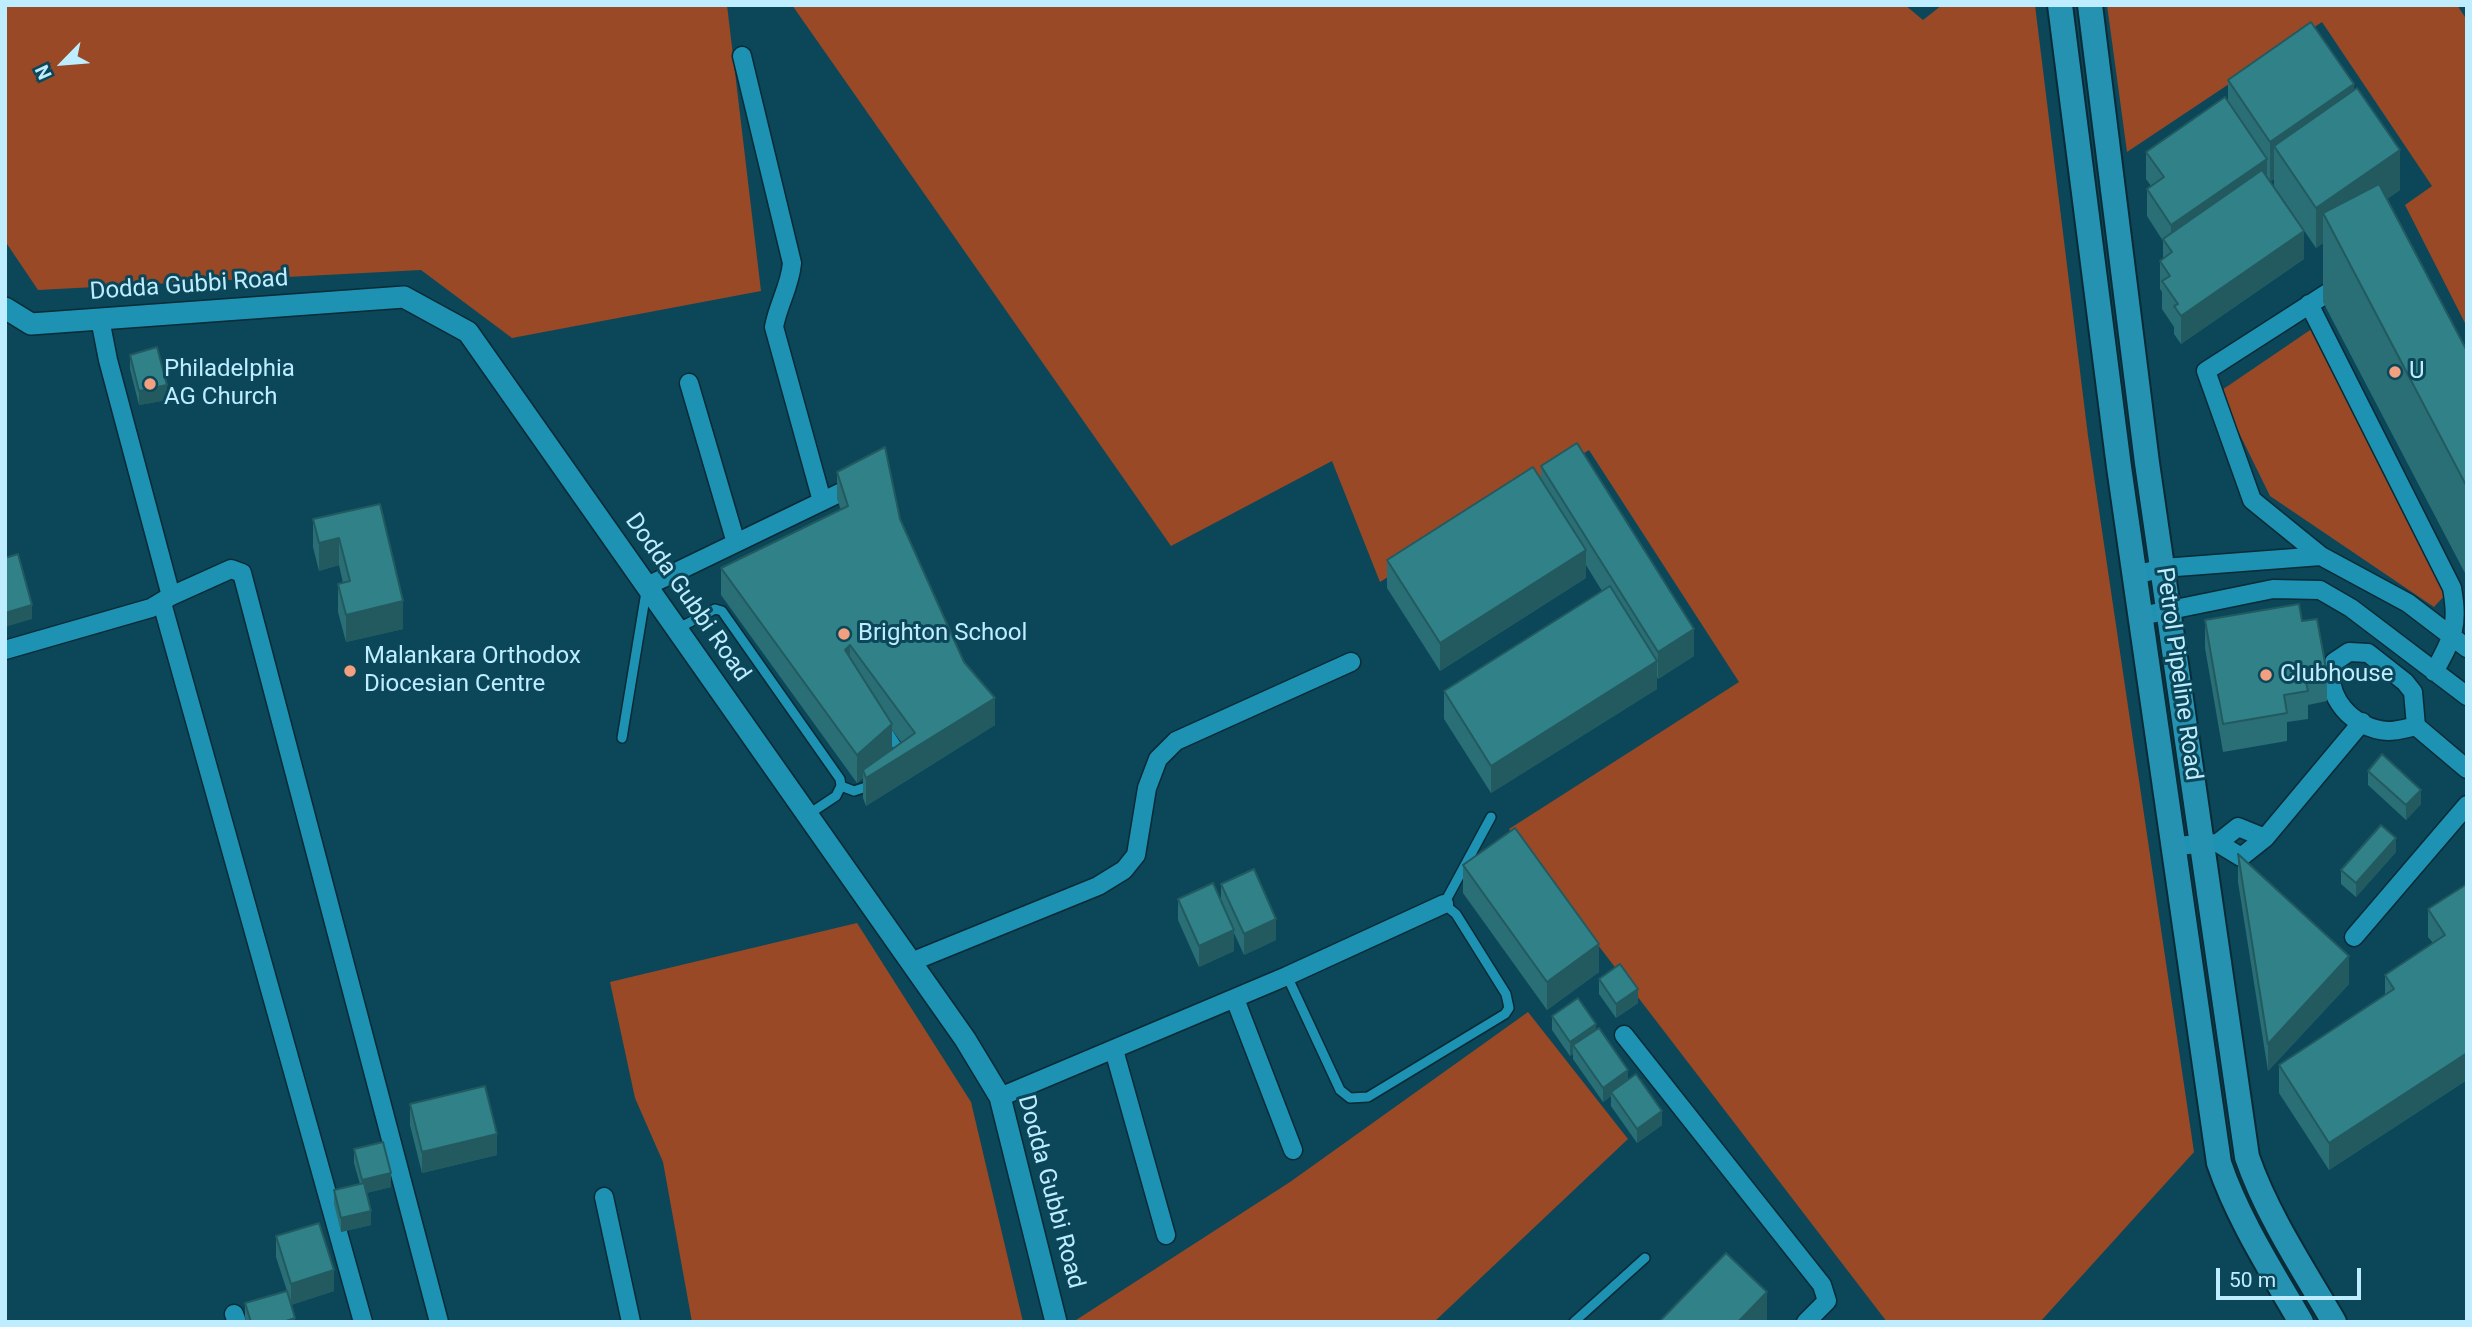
<!DOCTYPE html>
<style>
body{margin:0}
#map{position:relative;width:2472px;height:1327px;overflow:hidden;background:#0b4759;font-family:Roboto,sans-serif}
canvas{display:block}
.frame{position:absolute;inset:0;border:7px solid #beedff;pointer-events:none}
.north{position:absolute;left:28px;top:28px;width:70px;height:70px;-webkit-text-stroke:5px #0b4759;paint-order:stroke;rotate:245deg;font-size:19px;font-weight:700;line-height:28px;text-align:center;color:#beedff}
.north::after{content:'';display:block;margin:auto;width:24px;height:32px;background:#beedff;clip-path:polygon(50% 0,100% 100%,50% 72%,0 100%)}
.scale{position:absolute;left:2216px;top:1268px;width:145px;height:32px;box-sizing:border-box;border:4px solid #beedff;border-top:0;padding-left:9px;font-size:21px;line-height:24px;white-space:nowrap;color:#beedff;-webkit-text-stroke:5px #0b4759;paint-order:stroke}
</style>
<div id="map">
<canvas width="2472" height="1327"></canvas>
<div class="frame"></div>
<div class="north">N</div>
<div class="scale">50 m</div>
</div>
<script>
const ctx = document.querySelector('canvas').getContext('2d');
ctx.lineJoin = 'round';
function fill(path, color) { ctx.fillStyle = color; ctx.fill(path, 'evenodd'); }
function stroke(path, color, width, dash) { ctx.strokeStyle = color; ctx.lineWidth = width; ctx.lineCap = dash ? 'butt' : 'round'; ctx.setLineDash(dash || []); ctx.stroke(path); }
function drawText(font, color, halo, rows, align = 'center') {
  ctx.font = font + ' Roboto,sans-serif'; ctx.lineWidth = 6; ctx.setLineDash([]); ctx.textBaseline = 'middle'; ctx.strokeStyle = halo; ctx.fillStyle = color; for (const [text, x, y, turn = 0] of rows) {
    ctx.save(); ctx.translate(x, y); ctx.rotate((+turn || 0) * Math.PI / 180); ctx.textAlign = isNaN(turn) ? turn : align; if (halo) ctx.strokeText(text, 0, 0); ctx.fillText(text, 0, 0); ctx.restore();
  }
}
fill(new Path2D(`
 M5,5H727L761,291L512,338L421,270L38,290L5,241Z
 M792,5H1905L1923,20L1942,5H2035L2088,436L2194,1152L2040,1322H1887L1509,829L1739,682L1589,450L1380,582L1332,461L1171,546Z
 M2107,5H2457L2467,20V327L2405,205L2432,186L2322,22L2127,152Z
 M2316,326L2447,593L2434,607L2270,496L2219,392Z
 M857,923L971,1102L1023,1322H692L663,1162L635,1098L610,982Z
 M1528,1012L1628,1139L1434,1322H1073L1290,1182Z`), '#994926');
const service = new Path2D(`
 M677,629L715,609L722,611L840,779L841,786L836,796L809,814
 M886,729L903,755
 M622,738L646,592
 M841,786L854,791L872,785
 M1287,976L1340,1090L1350,1098L1368,1097L1505,1014L1509,1008L1506,994L1456,914L1444,904L1491,817
 M1574,1322L1645,1258`);
const minor = new Path2D(`
 M742,56L792,263C790,287 778,304 774,327L822,501
 M2309,304L2452,588C2459,626 2453,638 2434,672
 M689,383L736,543
 M2321,556L2252,500L2206,371L2343,283
 M2135,575L2163,568L2321,556L2408,603L2467,648
 M647,586L856,485
 M171,596L231,569L242,573L439,1322
 M162,603L363,1322
 M2141,616L2273,589L2320,590L2351,608L2467,696
 M5,650L151,608L171,596L108,360L100,319
 M2416,726C2407,728 2397,731 2388,731C2353,729 2322,696 2334,662L2349,652L2368,653L2405,682L2413,692L2416,726L2467,769
 M2218,843L2241,857L2265,838L2362,722
 M2173,846L2218,843L2238,827L2265,838
 M2354,937L2467,805
 M911,962L1098,886L1124,870L1136,855L1147,788L1158,759L1176,741L1351,662
 M1235,999L1293,1150
 M1624,1035L1822,1285L1827,1301L1806,1322
 M1114,1050L1166,1235
 M1000,1097L1287,976L1444,904
 M604,1197L631,1322
 M234,1314L237,1322`);
const tertiary = new Path2D(`
 M5,308L31,324L404,297L468,332L965,1039L1000,1097L1056,1322`);
const secondary = new Path2D(`
 M2060,5L2119,467L2219,1163C2238,1219 2271,1270 2301,1322
 M2090,5L2147,463L2247,1157C2267,1215 2303,1269 2334,1322`);
stroke(service, '#092b36', 12);
stroke(minor, '#092b36', 21);
stroke(tertiary, '#092b36', 24);
stroke(secondary, '#092b36', 28);
stroke(service, '#1e92b3', 9);
stroke(minor, '#1e92b3', 18);
stroke(tertiary, '#1e92b3', 21);
stroke(secondary, '#2692b2', 24);
fill(new Path2D(`
 M2228,80L2354,91L2400,190L2387,199L2467,351V577L2323,302V243L2316,248L2274,186V179L2270,182L2304,259L2181,344L2174,334V327L2162,309V292L2160,289V261L2163,259V241L2147,216V189L2151,186L2146,179V152L2228,101Z
 M130,355L167,400L139,405L130,369Z
 M1541,466L1694,656L1658,679L1657,677V689L1491,793L1444,719V691L1602,591L1586,565V578L1440,671L1387,588V560L1541,479Z
 M837,472L964,662L995,725L866,806L863,798V778L857,783L721,595V568L841,510L837,499ZM892,730L901,742L892,749Z
 M380,504L403,629L346,642L338,612V584L343,583L339,565L319,571L313,547V519Z
 M2205,620L2302,621L2327,674V701L2308,705V719L2287,722V741L2223,752L2205,648Z
 M2368,771L2421,804L2406,820L2368,785Z
 M2396,852L2356,897L2341,884V870Z
 M2238,854L2349,984L2268,1071L2238,882Z
 M1463,865L1599,972L1547,1010L1463,893Z
 M1221,884L1276,940L1244,955L1234,933V951L1199,967L1178,920V899L1221,901Z
 M2467,884V1080L2329,1170L2279,1093V1065L2385,996V975L2433,943L2428,937V909Z
 M1599,979L1638,1003L1616,1018L1599,994Z
 M1552,1016L1596,1029L1628,1080L1662,1125L1637,1143L1611,1106V1096L1603,1102L1573,1059V1054L1570,1056L1552,1030Z
 M410,1104L497,1155L422,1173L410,1125Z
 M354,1149L391,1187L366,1193L371,1225L341,1232L334,1204V1190L360,1184L354,1163Z
 M276,1236L334,1291L291,1305L295,1322H247L245,1317V1303L287,1291L276,1257Z`), '#296f75');
fill(new Path2D(`
 M2354,84V124L2274,146V179L2270,182V142Z
 M2400,150V190L2335,235L2323,213V243L2316,248V208Z
 M2267,159V187L2171,253V225Z
 M2304,231V259L2181,344V316Z
 M167,385V400L139,405V391Z
 M339,538V565L319,571V543Z
 M1586,550V578L1440,671V643Z
 M403,601V629L346,642V615Z
 M32,605V619L5,627V613Z
 M1694,629V656L1658,679V652Z
 M850,645V673L845,650Z
 M1657,661V689L1491,793V766Z
 M995,698V725L866,806V778Z
 M892,724V752L863,770V778L857,783V755Z
 M2421,790V804L2406,820V805Z
 M2396,838V852L2356,897V883Z
 M1276,919V940L1244,955V934Z
 M1234,930V951L1199,967V946Z
 M1599,944V972L1547,1010V982Z
 M2349,956V984L2268,1071V1044Z
 M1638,989V1003L1616,1018V1004Z
 M1596,1024V1038L1573,1045V1054L1570,1056V1042Z
 M2467,1053V1080L2329,1170V1143Z
 M1628,1070V1084L1611,1092V1096L1603,1102V1088Z
 M1662,1111V1125L1637,1143V1129Z
 M497,1134V1155L422,1173V1152Z
 M391,1173V1187L362,1194V1180Z
 M371,1211V1225L341,1232V1218Z
 M334,1270V1291L291,1305V1284Z
 M1767,1292V1320L1765,1322H1738Z
 M295,1318V1322H283Z`), '#225a5f');
const building = new Path2D(`
 M2311,22L2354,84L2270,142L2228,80Z
 M2357,88L2400,150L2316,208L2274,146Z
 M2225,97L2267,159L2171,225L2147,189L2164,177L2146,152Z
 M2262,170L2304,231L2181,316L2174,306L2178,304L2162,281L2170,276L2160,261L2172,252L2163,239Z
 M2379,184L2467,351V487L2323,213Z
 M157,347L167,385L139,391L130,355Z
 M1577,443L1694,629L1658,652L1541,466Z
 M885,447L900,519L964,662L995,698L866,778L863,770L915,733L850,645L845,650L892,724L857,755L721,568L848,506L837,472Z
 M1533,467L1586,550L1440,643L1387,560Z
 M380,504L403,601L346,615L338,584L350,581L339,538L319,543L313,519Z
 M18,554L32,605L5,613V558Z
 M1610,586L1657,661L1491,766L1444,691Z
 M2299,604L2302,621L2317,619L2327,674L2305,678L2308,691L2284,695L2287,713L2223,724L2205,620Z
 M2382,754L2421,790L2406,805L2368,771Z
 M2381,825L2396,838L2356,883L2341,870Z
 M1515,828L1599,944L1547,982L1463,865Z
 M2238,854L2349,956L2268,1044Z
 M1254,869L1276,919L1244,934L1221,884Z
 M1213,883L1234,930L1199,946L1178,899Z
 M2467,884V1053L2329,1143L2279,1065L2394,989L2385,975L2445,935L2428,909Z
 M1620,964L1638,989L1616,1004L1599,979Z
 M1578,998L1596,1024L1570,1042L1552,1016Z
 M1599,1028L1628,1070L1603,1088L1573,1045Z
 M1636,1074L1662,1111L1637,1129L1611,1092Z
 M485,1086L497,1134L422,1152L410,1104Z
 M383,1142L391,1173L362,1180L354,1149Z
 M364,1183L371,1211L341,1218L334,1190Z
 M319,1223L334,1270L291,1284L276,1236Z
 M1726,1253L1767,1292L1738,1322H1659Z
 M287,1291L295,1318L283,1322H251L245,1303Z`);
fill(building, '#308188');
stroke(building, '#225a5f', 2);
for (const [x, y, r, color] of [
 [2395,372,7,"#f2a07f"],
 [150,384,7,"#f2a07f"],
 [844,634,7,"#f2a07f"],
 [350,671,7,"#f2a07f"],
 [2266,675,7,"#f2a07f"]
]) { const dot = new Path2D(); dot.arc(x, y, r, 0, 2 * Math.PI); ctx.fillStyle = color; ctx.fill(dot); stroke(dot, '#0b4759', 2.5); }
drawText('24px', '#beedff', '#0b4759', [
 ["Dodda Gubbi Road",189,286,-4],
 ["Dodda Gubbi Road",687,598,55],
 ["Petrol Pipeline Road",2178,674,82],
 ["Dodda Gubbi Road",1050,1192,75]
]);
drawText('24px', '#beedff', '#0b4759', [
 ["Philadelphia",164,370],
 ["AG Church",164,398],
 ["U",2409,372],
 ["Brighton School",858,634],
 ["Malankara Orthodox",364,657],
 ["Diocesian Centre",364,685],
 ["Clubhouse",2280,675]
], 'left');
</script>
